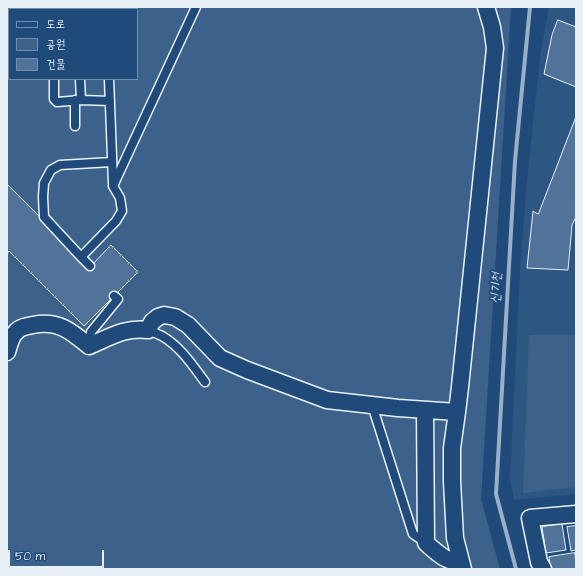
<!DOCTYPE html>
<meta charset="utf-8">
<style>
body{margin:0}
#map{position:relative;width:583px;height:576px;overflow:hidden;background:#1f4a7a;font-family:"Architects Daughter","Poor Story",sans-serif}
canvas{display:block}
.frame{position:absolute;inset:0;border:8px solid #e8f1f8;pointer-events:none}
.legend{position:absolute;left:8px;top:8px;width:130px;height:72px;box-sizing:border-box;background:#1f4a7a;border:1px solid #6f8dac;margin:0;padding:5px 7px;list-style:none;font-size:12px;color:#e8f1f8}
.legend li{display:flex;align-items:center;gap:8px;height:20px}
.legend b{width:20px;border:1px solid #6f8dac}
.scale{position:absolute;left:8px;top:550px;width:96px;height:18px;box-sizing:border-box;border:2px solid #e8f1f8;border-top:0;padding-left:5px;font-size:12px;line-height:14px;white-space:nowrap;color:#e8f1f8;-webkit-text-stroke:3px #1f4a7a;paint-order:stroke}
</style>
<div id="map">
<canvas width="583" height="576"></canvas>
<div class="frame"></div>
<ul class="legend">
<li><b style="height:5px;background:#1f4a7a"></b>도로</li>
<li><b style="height:11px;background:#3c628c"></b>공원</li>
<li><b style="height:11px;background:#517399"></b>건물</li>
</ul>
<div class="scale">50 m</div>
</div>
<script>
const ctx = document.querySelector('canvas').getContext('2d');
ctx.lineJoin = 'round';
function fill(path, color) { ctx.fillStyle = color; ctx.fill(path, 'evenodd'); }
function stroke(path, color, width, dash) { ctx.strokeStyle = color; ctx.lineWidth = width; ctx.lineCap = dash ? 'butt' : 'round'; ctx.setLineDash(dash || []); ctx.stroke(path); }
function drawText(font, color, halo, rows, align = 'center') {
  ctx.font = font + ' "Architects Daughter","Poor Story",sans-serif'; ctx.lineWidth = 4; ctx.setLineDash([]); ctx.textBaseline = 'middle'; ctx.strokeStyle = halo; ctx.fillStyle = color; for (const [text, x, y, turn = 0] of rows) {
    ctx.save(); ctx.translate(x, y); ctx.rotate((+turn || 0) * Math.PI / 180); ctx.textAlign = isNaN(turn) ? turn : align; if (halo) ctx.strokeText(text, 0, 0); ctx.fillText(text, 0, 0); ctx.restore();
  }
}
fill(new Path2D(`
 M549,7H572L576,9V494L514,500L510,479L520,272L527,181L540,57Z`), '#2e5683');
fill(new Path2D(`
 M7,7H511L481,499L500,569H7ZM9,9H137V79H9Z
 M529,335H576V487L523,493Z`), '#3c628c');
stroke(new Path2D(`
 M516,569L496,494L515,161L530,7`), '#9ab0c7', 4);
const building = new Path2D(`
 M558,20L576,27V87L544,74L552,35Z
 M576,117V217L572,225L568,270L527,268L533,211L538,214Z
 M7,184L90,267L111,245L138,272L84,326L9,251L7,254Z
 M562,524L566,550L546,553L542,527Z
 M576,526V550L571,551L567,527Z
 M575,553L576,569H552L550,565L549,557Z`);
fill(building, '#517399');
stroke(building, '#e8f1f8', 1);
const service = new Path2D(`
 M52,7V9
 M78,7V9
 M109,7V9
 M54,79V99L57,102L81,100L110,101
 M80,79L81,100
 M109,79L113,183
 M75,100V126
 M81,257L44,217L43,197L44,183L51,170L60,165L112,162
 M90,266L81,257L116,221L122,211L120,198L113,186L196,7
 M148,330C152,332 158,334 162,336C181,347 193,366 205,382
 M89,346L91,332L118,299L114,296
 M372,405L413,534L426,543`);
const minor = new Path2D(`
 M7,352C9,346 11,336 16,332C20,327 27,326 33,325C58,320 71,331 89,346C110,337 125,327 148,330L152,322L158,317L164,315L175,317L188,325L220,358L247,370L327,400L398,408L457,412L452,448V481L455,538L463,569
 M425,410L426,543C435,551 448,564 461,561
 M457,412L460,387L495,48L492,27L486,7
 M543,569L539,562L530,518L576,514`);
stroke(service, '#e8f1f8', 11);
stroke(minor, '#e8f1f8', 19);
stroke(service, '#1f4a7a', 8);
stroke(minor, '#1f4a7a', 16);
drawText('italic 13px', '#d4e1ec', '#1f4a7a', [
 ["신기천",497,288,-87]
]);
</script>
